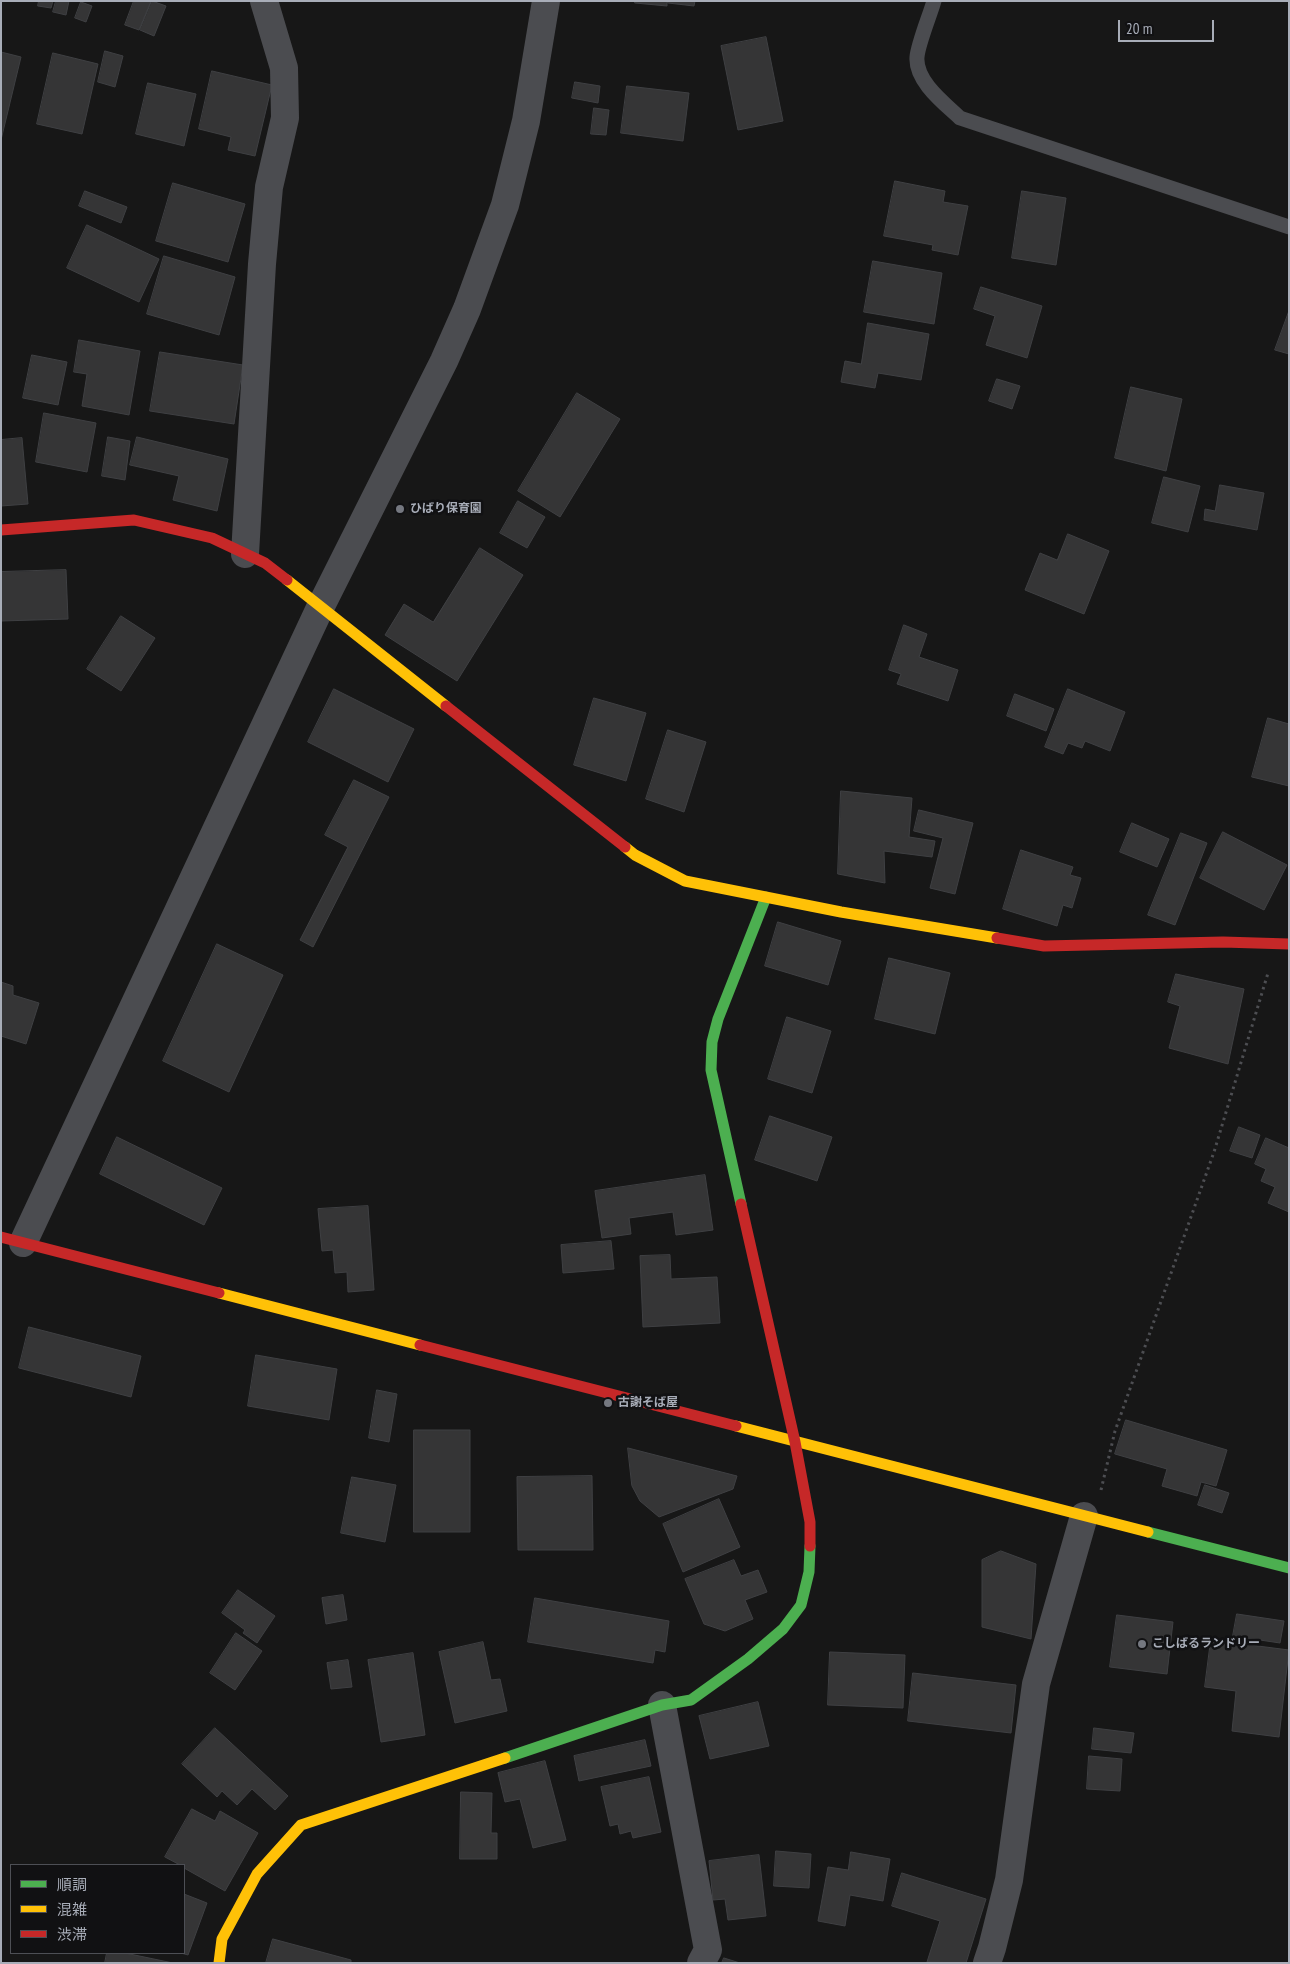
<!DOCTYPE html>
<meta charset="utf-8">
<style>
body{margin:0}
#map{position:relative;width:1290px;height:1964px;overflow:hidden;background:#171717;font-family:"PT Sans Narrow","Noto Sans JP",sans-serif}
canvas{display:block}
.frame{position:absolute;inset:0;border:2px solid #a8adb8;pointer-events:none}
.legend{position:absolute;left:10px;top:1864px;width:175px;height:90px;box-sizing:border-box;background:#111113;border:1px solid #4d4f55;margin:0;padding:6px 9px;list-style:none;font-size:15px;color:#a8adb8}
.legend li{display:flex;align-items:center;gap:10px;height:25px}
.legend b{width:25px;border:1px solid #4d4f55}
.scale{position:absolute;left:1118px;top:20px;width:96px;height:22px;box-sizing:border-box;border:2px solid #a8adb8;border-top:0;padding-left:6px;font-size:15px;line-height:18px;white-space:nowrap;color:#a8adb8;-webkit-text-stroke:4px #111113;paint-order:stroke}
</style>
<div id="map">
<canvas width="1290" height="1964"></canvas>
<div class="frame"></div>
<ul class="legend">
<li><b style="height:6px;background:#4caf50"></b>順調</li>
<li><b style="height:6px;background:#ffc107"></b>混雑</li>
<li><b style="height:6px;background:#c62828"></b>渋滞</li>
</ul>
<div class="scale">20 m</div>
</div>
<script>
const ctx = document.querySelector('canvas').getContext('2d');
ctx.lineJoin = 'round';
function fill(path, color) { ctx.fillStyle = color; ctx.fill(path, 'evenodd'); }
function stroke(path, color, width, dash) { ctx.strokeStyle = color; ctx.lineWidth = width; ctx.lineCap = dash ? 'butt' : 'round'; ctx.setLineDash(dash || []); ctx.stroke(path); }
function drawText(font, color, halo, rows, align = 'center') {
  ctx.font = font + ' "PT Sans Narrow","Noto Sans JP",sans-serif'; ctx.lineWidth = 5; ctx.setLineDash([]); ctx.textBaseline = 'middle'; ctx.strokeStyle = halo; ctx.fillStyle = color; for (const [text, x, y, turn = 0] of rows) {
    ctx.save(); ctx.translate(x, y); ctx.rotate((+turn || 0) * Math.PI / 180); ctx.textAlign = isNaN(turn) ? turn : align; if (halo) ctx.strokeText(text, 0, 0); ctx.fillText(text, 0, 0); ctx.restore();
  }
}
const building = new Path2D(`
 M39,1H53L51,8L38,6Z
 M56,1H69L66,15L53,12Z
 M134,1H151L139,30L125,25Z
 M152,1L166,6L154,36L140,30Z
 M635,1H667V6L635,3Z
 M668,1H695L694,6L668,3Z
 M81,2L92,6L86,22L75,18Z
 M766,37L783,121L738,130L721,46Z
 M105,51L123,56L115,87L98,82Z
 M1,52L21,57L1,140Z
 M53,53L98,64L82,134L37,124Z
 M212,71L272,85L255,156L228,150L231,137L199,129Z
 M575,82L600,86L598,103L572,98Z
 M148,83L196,94L184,146L136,134Z
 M627,86L689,93L683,141L621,133Z
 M594,108L609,110L606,135L591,134Z
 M895,181L945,191L943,202L968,206L958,255L932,250L933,245L884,236Z
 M173,183L245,204L228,262L156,241Z
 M85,191L127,207L121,223L79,206Z
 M1022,191L1066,198L1056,265L1012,258Z
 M87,225L159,259L139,302L67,268Z
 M164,256L235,277L219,335L147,314Z
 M873,261L942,273L934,324L864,312Z
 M981,287L1042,306L1027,358L986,345L995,316L974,309Z
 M1289,311V354L1275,350Z
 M868,323L929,334L921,380L878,373L875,388L841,382L845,361L861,364Z
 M79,340L140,351L129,415L82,406L87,374L74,372Z
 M160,352L243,365L234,424L150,411Z
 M32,355L67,362L58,405L23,398Z
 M997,379L1020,386L1012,409L989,401Z
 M1131,387L1182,399L1166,471L1115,458Z
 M577,393L620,419L560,517L518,491Z
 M44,413L96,423L87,472L36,462Z
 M108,437L130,441L125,480L102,476Z
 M137,437L228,459L217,511L173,500L179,476L130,465Z
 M22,438L28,504L1,506V440Z
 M1164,477L1200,486L1188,532L1152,523Z
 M1220,485L1264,493L1257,530L1204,520L1205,509L1215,511Z
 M518,501L545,517L527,548L500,533Z
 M1068,534L1109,551L1084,614L1025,590L1040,553L1057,560Z
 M480,548L523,575L457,681L385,635L404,604L433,622Z
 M66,570L68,619L1,621V572Z
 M121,616L155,638L121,691L87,669Z
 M904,625L927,634L919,657L958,670L948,701L897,684L901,674L889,670Z
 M334,689L414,729L388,782L308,742Z
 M1068,689L1125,712L1110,751L1085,741L1082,748L1068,743L1063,754L1045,747Z
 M1015,694L1054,709L1046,731L1007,716Z
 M594,698L646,713L626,781L574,765Z
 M1268,718L1289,724V786L1252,777Z
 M668,730L706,742L684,812L646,799Z
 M354,780L389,797L313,947L300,940L348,847L325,835Z
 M841,791L912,798L909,837L935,841L932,857L884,851L885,883L838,874Z
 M919,810L973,823L955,894L930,888L943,838L914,831Z
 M1132,823L1169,839L1157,867L1120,852Z
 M1223,832L1287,865L1264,910L1200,878Z
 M1181,833L1207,843L1175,925L1148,915Z
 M1021,850L1073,867L1070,875L1081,878L1072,908L1063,905L1057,926L1003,909Z
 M778,922L841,941L828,985L765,966Z
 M217,944L283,975L229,1092L163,1061Z
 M889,958L950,973L935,1034L875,1019Z
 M1176,974L1244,989L1228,1064L1169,1048L1180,1006L1168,1002Z
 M1,982L13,986V995L39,1003L26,1044L1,1036Z
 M787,1017L831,1031L812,1093L768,1079Z
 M770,1116L832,1137L817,1181L755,1160Z
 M1239,1127L1260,1135L1252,1158L1230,1151Z
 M117,1137L222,1188L204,1225L100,1174Z
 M1266,1138L1289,1148V1212L1268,1203L1275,1187L1261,1181L1266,1169L1255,1164Z
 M705,1175L713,1230L676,1235L673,1212L629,1218L631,1234L602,1238L595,1191Z
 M368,1206L374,1290L348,1292L347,1272L335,1273L333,1250L322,1251L318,1209Z
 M611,1241L614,1269L563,1273L561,1245Z
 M670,1255L671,1279L717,1277L720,1323L643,1327L640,1256Z
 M29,1327L141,1356L131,1397L19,1368Z
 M256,1355L337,1369L329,1420L248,1406Z
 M377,1390L397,1394L389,1442L369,1438Z
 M1126,1420L1227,1450L1216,1486L1201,1482L1197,1496L1162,1486L1167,1469L1115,1454Z
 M414,1430H470V1532H414Z
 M628,1448L737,1476L733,1489L659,1517L640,1501L632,1486Z
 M592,1476L593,1550H518L517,1477Z
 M352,1477L396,1485L385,1542L341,1533Z
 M1205,1485L1229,1493L1222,1513L1198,1505Z
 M719,1499L740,1547L683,1572L663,1524Z
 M1001,1551L1036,1564L1031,1639L982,1627V1560Z
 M734,1560L741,1576L758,1570L767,1592L745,1600L753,1619L725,1631L704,1624L685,1579Z
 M238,1590L275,1616L257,1643L243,1633L245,1630L222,1613Z
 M343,1595L347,1620L326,1624L322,1598Z
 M535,1598L669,1621L665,1652L655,1650L653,1663L528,1642Z
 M1237,1614L1284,1621L1280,1643L1233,1636Z
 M1117,1615L1173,1622L1167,1674L1110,1667Z
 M236,1633L262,1651L235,1690L210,1673Z
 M1211,1640L1289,1650L1279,1737L1232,1731L1236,1691L1205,1687Z
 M483,1642L491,1680L500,1679L507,1711L455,1723L439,1652Z
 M830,1652L905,1655L903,1708L828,1705Z
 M413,1653L425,1735L381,1742L368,1660Z
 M348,1660L352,1687L331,1689L327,1663Z
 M913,1673L1016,1685L1011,1733L908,1721Z
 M758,1702L769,1746L710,1759L699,1716Z
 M215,1728L288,1796L275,1810L252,1789L237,1805L222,1791L217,1797L182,1764Z
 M1094,1728L1134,1733L1131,1753L1092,1749Z
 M645,1740L651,1766L579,1781L574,1756Z
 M1089,1756L1122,1759L1120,1791L1087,1789Z
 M545,1761L566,1840L533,1848L520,1799L505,1802L498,1773Z
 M649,1777L661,1832L633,1838L631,1831L620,1834L618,1824L610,1826L601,1787Z
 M461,1792L492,1793L491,1833H497V1859H460Z
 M192,1809L215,1821L220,1811L258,1833L225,1891L184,1868V1865H180L165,1857Z
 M776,1851L811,1854L809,1888L774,1886Z
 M851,1852L890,1859L883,1901L850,1895L845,1926L818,1921L828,1867L848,1870Z
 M759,1855L766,1916L728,1920L725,1899L713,1900L709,1861Z
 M902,1873L986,1899L966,1963L927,1962L940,1921L892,1906Z
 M184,1894L207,1903L188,1955L181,1953H184Z
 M273,1939L351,1960V1963H266Z
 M107,1953H125L173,1963H105Z
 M724,1958L740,1963H722Z`);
fill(building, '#353536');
stroke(building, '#3f4043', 1);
stroke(new Path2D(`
 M1101,1490L1115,1431L1214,1152L1268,973`), '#4d4e52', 3, [2.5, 4]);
stroke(new Path2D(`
 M934,1C930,15 918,44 917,57C915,81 944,103 960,118L1289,227`), '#4b4c50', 15);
stroke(new Path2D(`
 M245,554L262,264L269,187L285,118L284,68L264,1
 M23,1243L320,608L444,361L467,309L505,205L526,121L546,1
 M662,1705L708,1950L701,1963
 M987,1963L992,1948L1009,1880L1036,1684L1084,1516`), '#4b4c50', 28);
stroke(new Path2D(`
 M741,1204L711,1070L712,1042L718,1019L766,897
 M1148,1532L1289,1568
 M505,1758L662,1705L691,1700L748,1659L783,1629L801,1605L809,1572L810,1546`), '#4caf50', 11);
stroke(new Path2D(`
 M287,580L446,706
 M625,847L635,855L685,881L841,912L997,938
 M219,1293L420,1345
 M736,1426L1148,1532
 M219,1963L222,1939L257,1874L301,1825L505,1758`), '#ffc107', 11);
stroke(new Path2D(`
 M1,530L134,520L212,538L265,563L287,580
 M446,706L625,847
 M997,938L1044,946L1223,942L1289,944
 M741,1204L795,1442L810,1522V1546
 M1,1237L219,1293
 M420,1345L736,1426`), '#c62828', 11);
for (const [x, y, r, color] of [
 [400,509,5,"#757880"],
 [608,1403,5,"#757880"],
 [1142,1644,5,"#757880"]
]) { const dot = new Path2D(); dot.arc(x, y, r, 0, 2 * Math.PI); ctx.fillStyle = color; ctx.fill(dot); stroke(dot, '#111113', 2); }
drawText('bold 12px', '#a8adb8', '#111113', [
 ["ひばり保育園",410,509],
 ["古謝そば屋",618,1403],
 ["こしばるランドリー",1152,1644]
], 'left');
</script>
